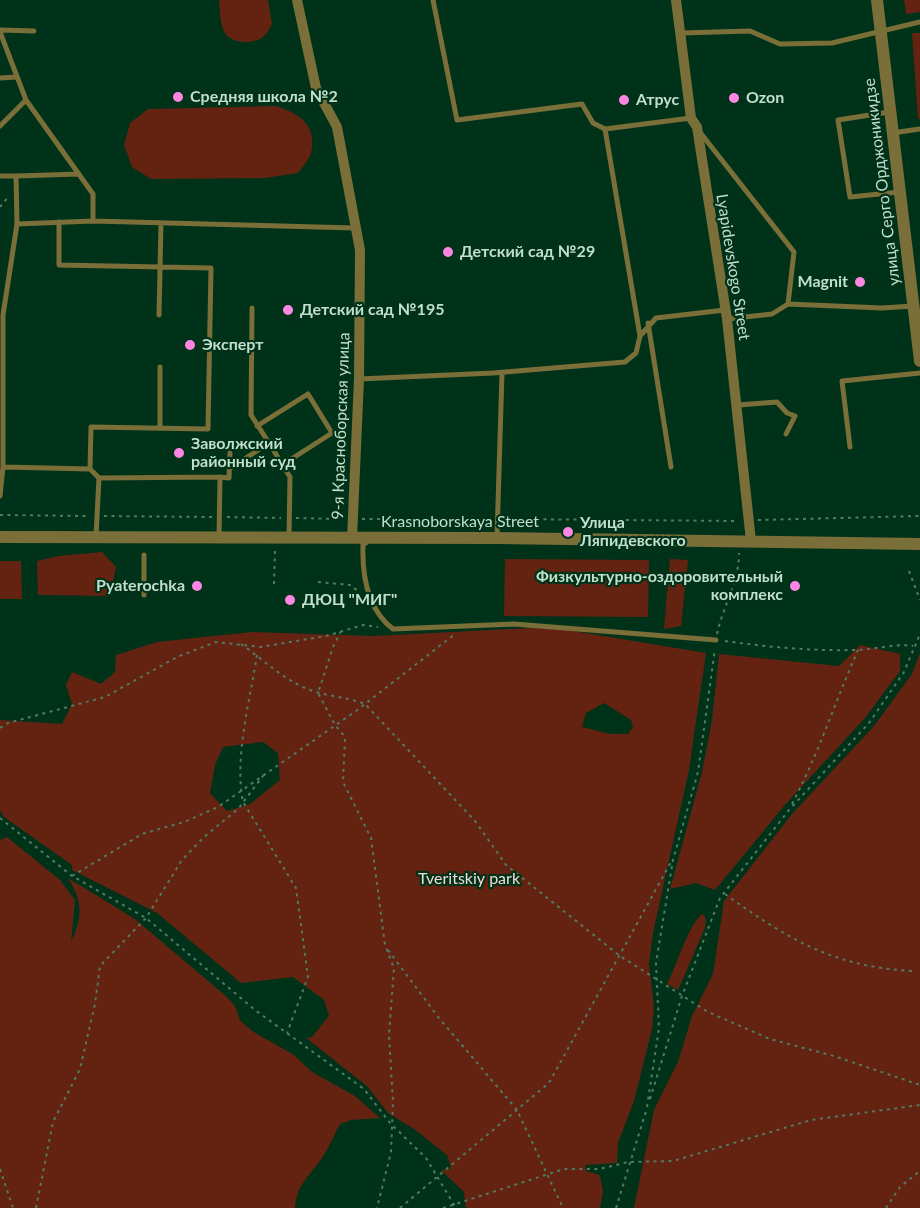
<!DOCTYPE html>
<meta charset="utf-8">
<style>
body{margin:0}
canvas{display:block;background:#003219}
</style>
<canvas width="920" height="1208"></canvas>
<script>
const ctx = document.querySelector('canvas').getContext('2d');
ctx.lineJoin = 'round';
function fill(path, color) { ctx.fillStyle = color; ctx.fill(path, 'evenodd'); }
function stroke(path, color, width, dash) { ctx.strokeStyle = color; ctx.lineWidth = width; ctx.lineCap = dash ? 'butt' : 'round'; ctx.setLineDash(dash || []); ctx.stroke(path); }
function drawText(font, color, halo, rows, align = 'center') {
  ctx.font = font + ' Lato,sans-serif'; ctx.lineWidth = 4.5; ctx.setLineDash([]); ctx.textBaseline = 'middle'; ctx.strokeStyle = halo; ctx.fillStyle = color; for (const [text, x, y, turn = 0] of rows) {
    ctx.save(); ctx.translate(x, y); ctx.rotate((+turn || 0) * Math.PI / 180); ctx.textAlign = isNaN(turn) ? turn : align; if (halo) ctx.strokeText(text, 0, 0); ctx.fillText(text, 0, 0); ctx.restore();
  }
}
fill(new Path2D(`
 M219,0H268L272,24C270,28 267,33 264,36C254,45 232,44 225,33C220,24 220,10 219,0Z
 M904,0H920V12L906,14Z
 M912,33H920V119H918Z
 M276,106C298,113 318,125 311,153C310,159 302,167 298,173L265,178L151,179L132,167L124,145L130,123L148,109Z
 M102,552L116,567L110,596L38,595L37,561L58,556Z
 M505,559L649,560L648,617L504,616Z
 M670,559L688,560L681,626L664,629Z
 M0,561H21L22,599H0Z
 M549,627L706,653L689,770L653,933L649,964L654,1008L652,1029L634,1101L618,1143L617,1163L585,1165L586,1171L600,1175L603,1192L600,1208H466L464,1192L441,1170L451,1169L447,1155L414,1129L388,1113L367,1086L306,1038L312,1037L329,1016L324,1000L293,977L241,983L157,913L72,870V865L4,817L0,811V720L62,724L72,704L66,685L72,672L101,684L115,672L116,655L157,642L252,632L373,636ZM604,703L631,720L633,727L628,734H610L582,727L586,713ZM263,742L278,753L280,780L250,804L227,811L210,793L215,765L223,747Z
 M860,645L900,654V671L865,718L784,806L715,890L696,883L670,889L702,772L712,720L719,654L839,666Z
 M920,653V1208H634L654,1110L678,1062L692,1016L713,974L724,901L792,814L874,726L912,674Z
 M7,837L60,880L75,900L71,942C83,917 83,902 68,878L135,919L227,997L235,1006L240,1020L252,1031L294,1055L312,1072L355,1096L380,1118L351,1120L340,1124C334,1135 329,1148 322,1158C310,1175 296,1186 295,1208H0V840Z
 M703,914L706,919L705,928L678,990L667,984C675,970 690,920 703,914Z`), '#642210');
stroke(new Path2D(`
 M0,207L8,197
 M0,515L89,516
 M104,516L212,517
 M227,517L281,518
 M296,518L341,519
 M362,519H488
 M506,519L737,521
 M758,520L920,516
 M909,571L920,600
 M318,582L351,585L360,593
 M274,584L275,550
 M341,631L333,647L318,693L335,725L345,737L343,782L371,838L385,945L394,968L389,1035L393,1102L391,1152L377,1208
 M717,634C723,606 739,582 739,553
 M725,641C768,647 810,651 854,650C875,650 894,643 913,646
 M241,644C265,661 290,686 320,693C335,697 350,698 365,704L475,821L506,865L620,956L708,1012L770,1039L834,1056L920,1085
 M257,655C250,700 234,758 243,802L296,888L308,977L287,1033
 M0,728L8,723L105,697L177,657L216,642L261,647L326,636L363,625L378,627
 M792,804C818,755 835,702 858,650
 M0,818L72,876L146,918L255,1010L364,1089L390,1123L426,1158L456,1208
 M72,876L142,834L184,822L218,807L356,711L455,634
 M725,894C788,939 833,967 913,971
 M388,950L439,1018L517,1110L563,1208
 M650,1099L682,996L720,898L789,810L869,723L904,672L920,634
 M647,1107L659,1028L656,963L673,860L698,772L715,649
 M0,1169L13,1208
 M36,1208L53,1122L80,1069L95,1004L100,966L146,918L182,860L204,837L238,809L266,772
 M400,1208L549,1083L671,862
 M443,1208L564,1169H600L628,1162L673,1161L811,1120L920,1105
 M616,1208L647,1108
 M886,1208L900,1187L920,1171`), '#517b64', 2, [3, 4.5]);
stroke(new Path2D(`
 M433,0L457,120L582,104L593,123L605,129L691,118
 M0,30L34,31
 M0,32L26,100L93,194V221L17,224L3,315V467L0,496
 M681,33L750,31L780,44L832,43L920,22
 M0,78L16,77
 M889,112L838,120L850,197L899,192
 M0,126L26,100
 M605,129L640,336
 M699,131L794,252L788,304
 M892,133L920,129
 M0,176H16
 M93,221L355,228
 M59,222V265L211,268L208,429L91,427L90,469L99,478L96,536
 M17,224L16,176L79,174
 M159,315L161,223
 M727,319L772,314L788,304L882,308L913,306
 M648,323L671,467
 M359,379L493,373L625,362L636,353L640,336L656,318L725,310
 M738,405L777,402L787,413L795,416L786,434
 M257,426L308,394L332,433L282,465
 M160,428V367
 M269,443L290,477L289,536
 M850,447L842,381L920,373
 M3,467L90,469
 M229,469L269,443L251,415L252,308
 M220,477L229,478L230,453
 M99,478L220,477L219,538
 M497,537L502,373
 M367,542L363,545C362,576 367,609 393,629L514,624L716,640
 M144,595V555`), '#7a6e39', 5);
stroke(new Path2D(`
 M297,0L316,88L337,127L360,250L359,379L352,538
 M676,0L691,118L697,127L727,319L751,541`), '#7a6e39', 10);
stroke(new Path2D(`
 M877,0L920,361
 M0,537L497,538L920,544`), '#7a6e39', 12);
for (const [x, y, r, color] of [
 [178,97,6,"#fc86e3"],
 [734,98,6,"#fc86e3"],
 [624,100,6,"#fc86e3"],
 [448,252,6,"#fc86e3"],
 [860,282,6,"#fc86e3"],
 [288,310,6,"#fc86e3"],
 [190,345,6,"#fc86e3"],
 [179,453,6,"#fc86e3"],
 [568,532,6,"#fc86e3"],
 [197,586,6,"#fc86e3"],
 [795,586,6,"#fc86e3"],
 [290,600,6,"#fc86e3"]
]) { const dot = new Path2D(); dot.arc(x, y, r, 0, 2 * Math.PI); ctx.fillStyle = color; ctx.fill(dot); stroke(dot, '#003219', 2); }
drawText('bold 16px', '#c1dfcb', '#003219', [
 ["Средняя школа №2",190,97],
 ["Ozon",746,98],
 ["Атрус",636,100],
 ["Детский сад №29",460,252],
 ["Magnit",848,282,"right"],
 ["Детский сад №195",300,310],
 ["Эксперт",202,345],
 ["Заволжский",191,444],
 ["районный суд",191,462],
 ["Улица",580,523],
 ["Ляпидевского",580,541],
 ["Физкультурно-оздоровительный",783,577,"right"],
 ["комплекс",783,595,"right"],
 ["Pyaterochka",185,586,"right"],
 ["ДЮЦ \"МИГ\"",302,600]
], 'left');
drawText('16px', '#c1dfcb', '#003219', [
 ["улица Серго Орджоникидзе",882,182,-97],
 ["Lyapidevskogo Street",733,267,81],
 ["9-я Красноборская улица",341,426,-88],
 ["Krasnoborskaya Street",460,522]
]);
drawText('16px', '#f1dbd4', '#003219', [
 ["Tveritskiy park",469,879]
]);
</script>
